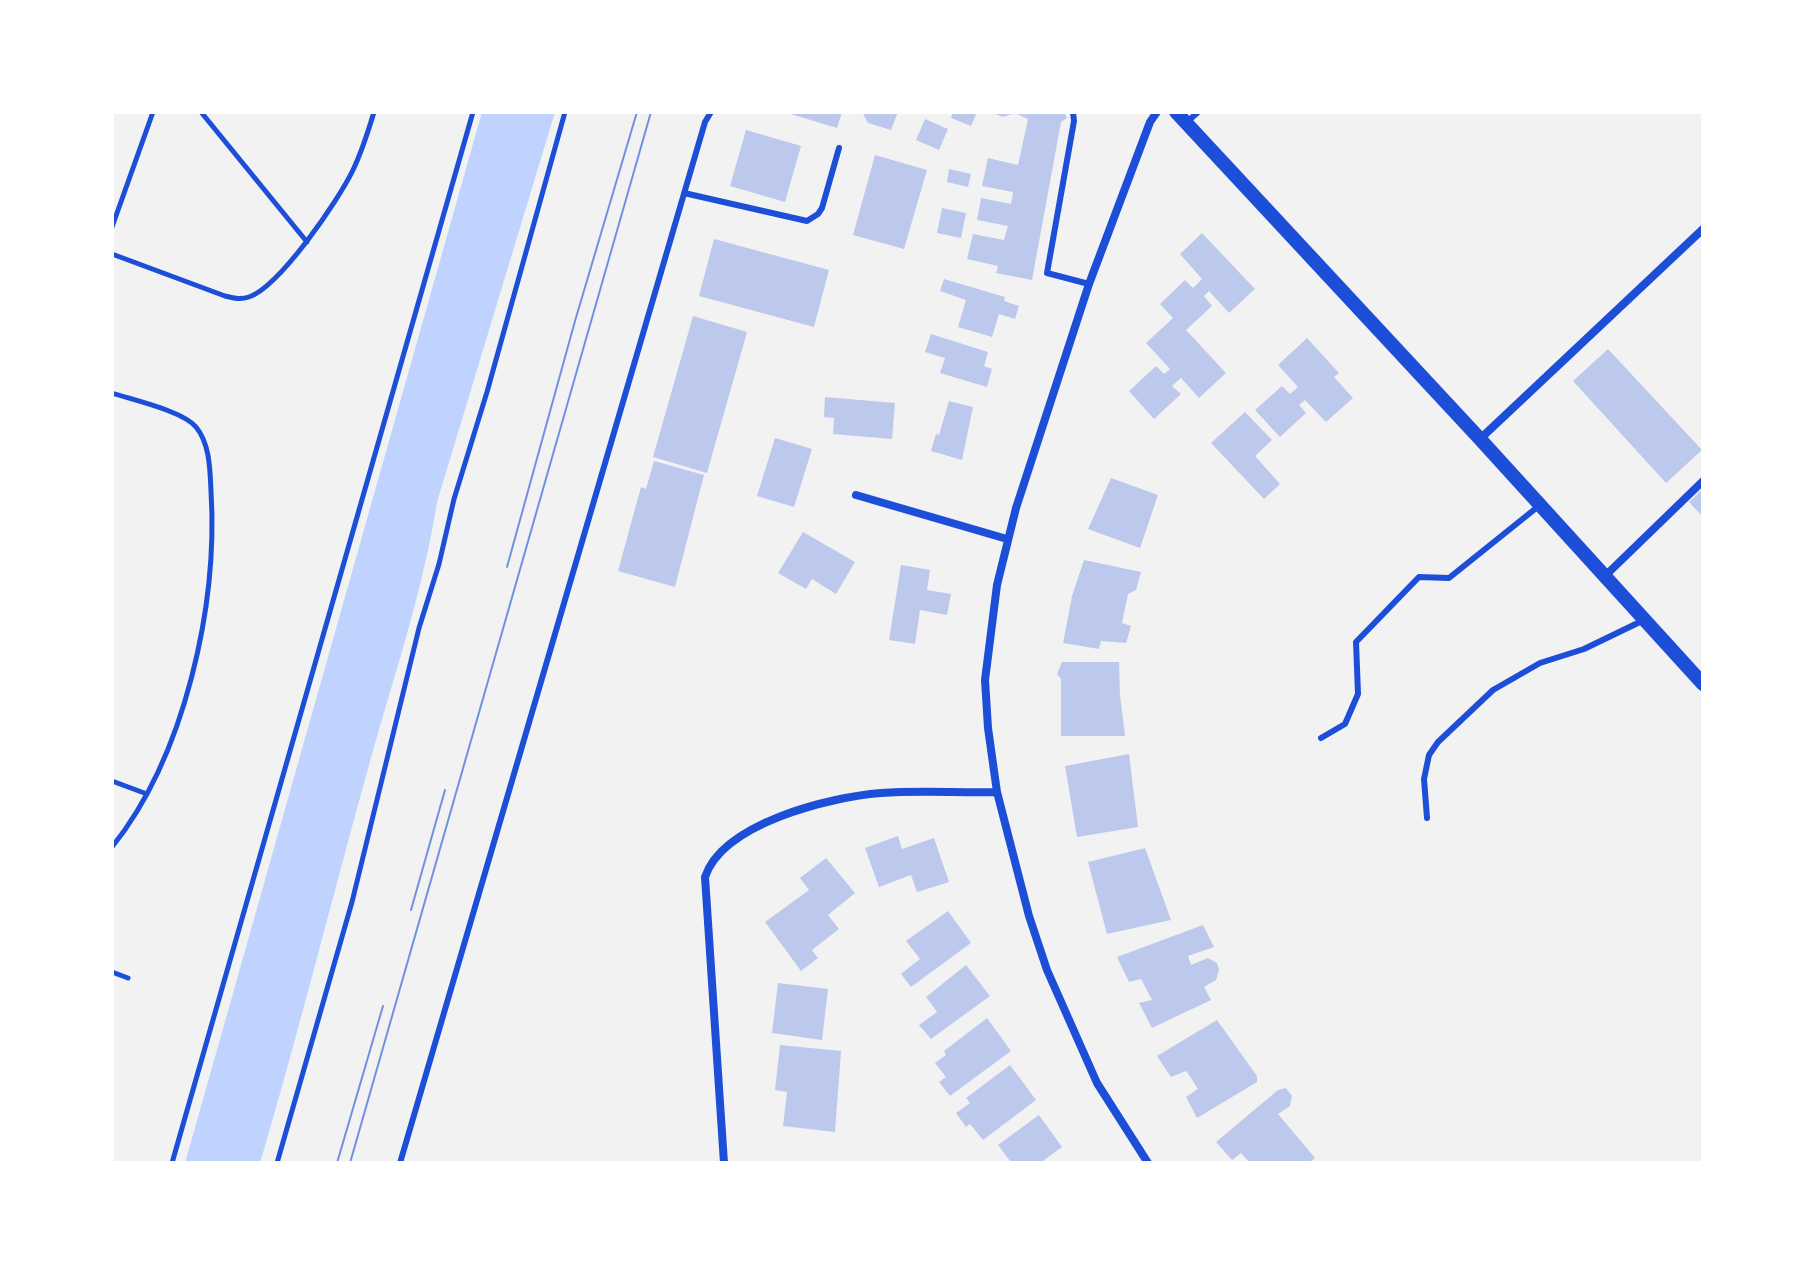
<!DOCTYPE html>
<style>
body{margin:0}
#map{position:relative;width:1815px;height:1275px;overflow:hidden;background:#f2f2f2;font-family:Helvetica,sans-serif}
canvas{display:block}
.frame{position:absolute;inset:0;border:114px solid #fff;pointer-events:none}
</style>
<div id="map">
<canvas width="1815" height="1275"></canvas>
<div class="frame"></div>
</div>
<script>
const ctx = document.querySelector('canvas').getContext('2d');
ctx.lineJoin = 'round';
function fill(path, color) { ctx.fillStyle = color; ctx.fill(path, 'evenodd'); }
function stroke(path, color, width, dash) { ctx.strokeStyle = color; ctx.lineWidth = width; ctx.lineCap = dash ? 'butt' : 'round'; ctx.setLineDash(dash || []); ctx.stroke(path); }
fill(new Path2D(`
 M482,112H555L437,502C423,592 393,678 369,765C332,898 299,1031 260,1163H185Z`), '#bfd3fe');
fill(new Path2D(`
 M784,112H842L837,128Z
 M862,112H898L891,130L868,123Z
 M953,112H977L971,126L951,118Z
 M990,112H1064L1067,118L1061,122L1032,280L996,273L998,266L967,259L973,234L1004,240L1008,226L977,220L981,198L1011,204L1013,192L982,186L988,158L1018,165L1028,119L1015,113L1003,117Z
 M925,119L948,129L939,150L916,140Z
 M746,130L801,146L785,202L730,186Z
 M875,155L927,170L904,249L853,235Z
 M949,169L971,174L968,187L947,182Z
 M942,208L966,213L961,238L937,233Z
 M1202,233L1255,289L1229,313L1209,291L1204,296L1212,306L1186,330L1226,373L1199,398L1181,378L1172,386L1181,394L1154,419L1129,391L1156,366L1164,374L1170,369L1146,343L1173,318L1160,304L1185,280L1193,288L1202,279L1180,254Z
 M714,239L829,270L814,327L699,296Z
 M944,279L1005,297L1004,301L1019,306L1015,319L999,314L992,337L958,327L966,300L940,291Z
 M693,316L747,332L707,473L653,457Z
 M931,334L988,352L984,366L992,369L987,387L940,373L945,358L925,352Z
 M1307,338L1339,373L1334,377L1353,398L1326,422L1305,400L1299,405L1306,413L1280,437L1255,410L1282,386L1290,394L1298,387L1278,365Z
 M1608,349L1702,450L1666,483L1573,381Z
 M825,397L895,403L892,439L833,434L834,418L824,417Z
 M949,401L973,407L962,460L931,451L936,434L939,435Z
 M1245,412L1272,440L1255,456L1280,484L1264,499L1211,443Z
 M775,438L812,449L794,507L757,496Z
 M654,461L704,475L675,587L618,571L641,487L646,489Z
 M1111,478L1158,495L1140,548L1088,529Z
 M1703,489V517L1689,502Z
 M803,532L855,562L836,594L812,579L806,589L778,573Z
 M1084,560L1141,572L1136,590L1128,594L1122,623L1131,626L1126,643L1101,641L1099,649L1063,643L1072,596Z
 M901,565L930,570L927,590L951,594L947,615L920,610L915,644L889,640Z
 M1062,662H1119L1120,695L1125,736H1061V679L1057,674Z
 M1129,754L1138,827L1077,837L1065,766Z
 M898,836L902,849L934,838L949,882L917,892L911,875L879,887L865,848Z
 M1145,848L1171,920L1107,934L1088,862Z
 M826,858L855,893L828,915L839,929L812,950L818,958L801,971L765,922L809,890L800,878Z
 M948,911L971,943L911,987L901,974L920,959L906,941Z
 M1203,925L1214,947L1188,956L1191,965L1208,958L1217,963L1219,970L1216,980L1204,987L1211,1000L1152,1028L1139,1003L1152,1000L1141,979L1129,982L1117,957Z
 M966,965L990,996L931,1039L919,1025L937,1012L926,997Z
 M778,983L828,989L822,1040L772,1033Z
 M987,1018L1011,1051L950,1096L939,1082L946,1077L935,1063L946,1055L944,1051Z
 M1217,1020L1257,1076V1082L1197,1118L1186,1097L1198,1089L1191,1078L1186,1071L1171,1077L1157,1056Z
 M780,1045L841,1051L835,1132L783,1126L787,1092L775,1090Z
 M1010,1065L1036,1100L983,1140L970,1124L966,1127L956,1113L970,1103L966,1098Z
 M1286,1088L1292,1096L1290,1106L1278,1114L1315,1158L1308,1163H1250L1241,1153L1232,1160L1216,1142L1278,1090Z
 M1039,1115L1062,1147L1040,1163H1007L1010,1161L998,1145Z`), '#bdc9ec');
stroke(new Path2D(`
 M201,112L307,242
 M112,227L153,112
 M112,254L225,296C233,298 240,300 249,297C280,286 338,201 353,170C362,151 368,132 374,112
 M112,393C133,400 183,411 196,427C210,444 210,470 211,491C218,605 185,756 112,847
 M112,781L147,794
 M112,972L128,978
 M172,1163L473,112
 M277,1163L352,902L419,628L439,564L454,499L487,392L565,112`), '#1d4ed8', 5);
stroke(new Path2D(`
 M1073,112L1074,121L1047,273L1089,284
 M1187,122L1198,112
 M684,193L807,221L818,214L822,208L839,148
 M1321,738L1345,724L1358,694L1356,642L1419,577L1449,578L1540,505
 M1427,818L1424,779L1429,755L1438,742L1493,690L1540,663L1584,649L1644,620
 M400,1163L705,122L711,112`), '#1d4ed8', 6);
stroke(new Path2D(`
 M1480,439L1703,229
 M856,495L1007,539
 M1605,576L1703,481
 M724,1163L705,877C723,823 830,797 881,793C919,790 959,793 997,792
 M1148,1163L1097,1083L1047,970L1029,916L997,792L988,728L985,680L997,585L1016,508L1089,284L1150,122L1157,112`), '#1d4ed8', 8);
stroke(new Path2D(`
 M1176,112L1480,439L1703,684`), '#1d4ed8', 14);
stroke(new Path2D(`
 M507,567L575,321L637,112
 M411,910L445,790
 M337,1163L383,1006
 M350,1163L651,112`), '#7290e2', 2);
</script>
